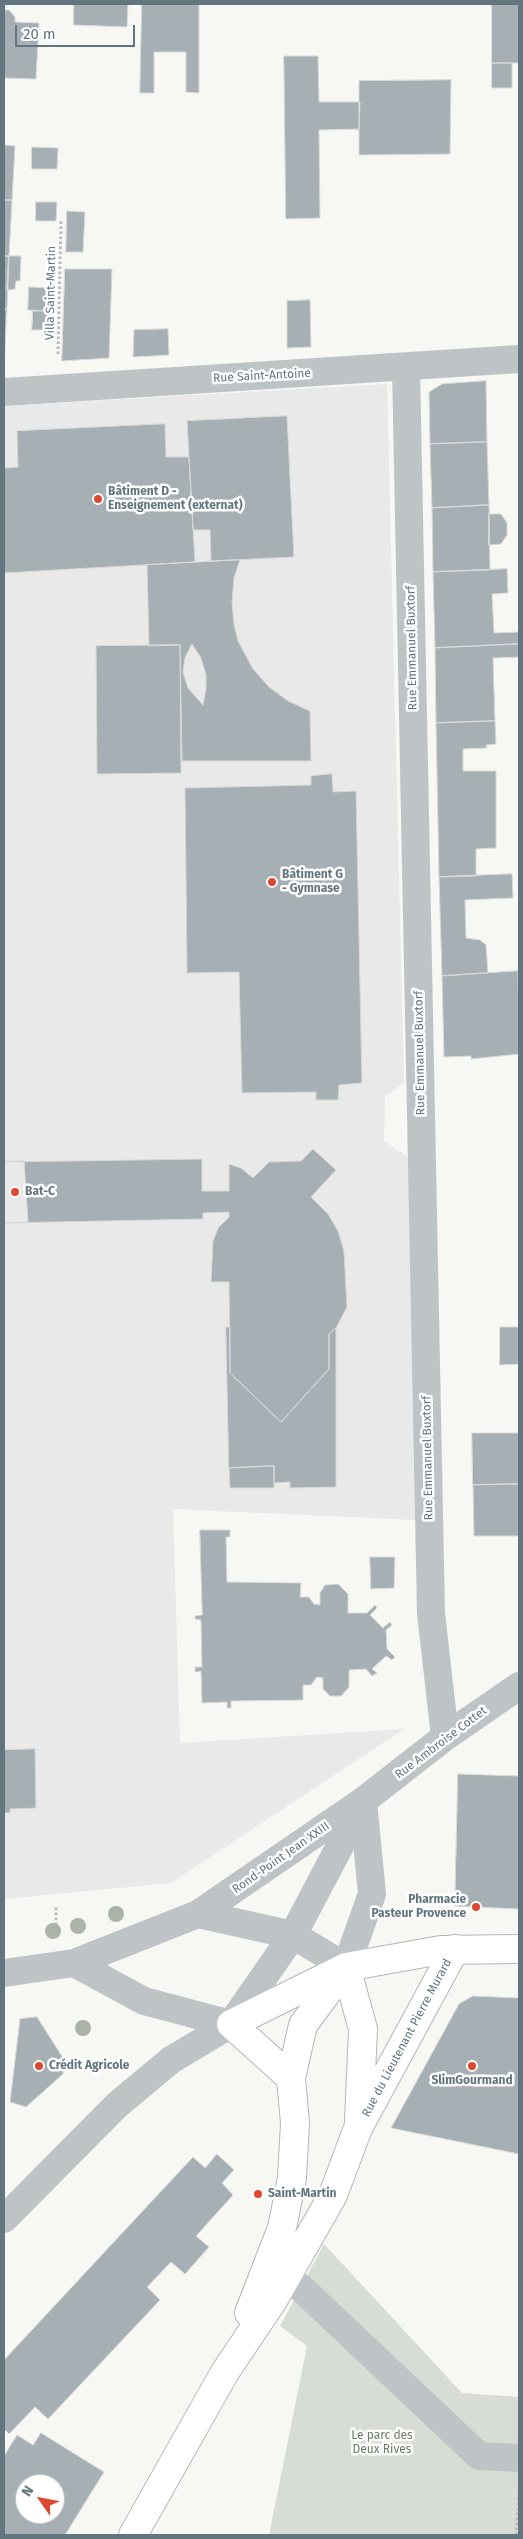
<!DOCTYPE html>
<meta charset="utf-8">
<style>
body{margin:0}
#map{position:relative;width:523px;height:2539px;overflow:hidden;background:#f7f7f4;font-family:"Fira Sans",sans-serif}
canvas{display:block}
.frame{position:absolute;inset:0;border:5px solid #63757e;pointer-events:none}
.north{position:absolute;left:15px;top:2474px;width:50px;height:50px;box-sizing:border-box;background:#fff;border:1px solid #c1c8cb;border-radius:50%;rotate:303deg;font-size:14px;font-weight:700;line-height:20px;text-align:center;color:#63757e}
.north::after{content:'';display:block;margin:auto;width:18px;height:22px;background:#db4a30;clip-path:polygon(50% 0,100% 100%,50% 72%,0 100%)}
.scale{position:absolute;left:15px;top:25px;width:120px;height:22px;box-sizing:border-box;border:2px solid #63757e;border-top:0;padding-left:6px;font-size:15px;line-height:18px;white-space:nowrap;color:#63757e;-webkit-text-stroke:4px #fff;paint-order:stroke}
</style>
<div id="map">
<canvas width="523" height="2539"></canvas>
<div class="frame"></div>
<div class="north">N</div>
<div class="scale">20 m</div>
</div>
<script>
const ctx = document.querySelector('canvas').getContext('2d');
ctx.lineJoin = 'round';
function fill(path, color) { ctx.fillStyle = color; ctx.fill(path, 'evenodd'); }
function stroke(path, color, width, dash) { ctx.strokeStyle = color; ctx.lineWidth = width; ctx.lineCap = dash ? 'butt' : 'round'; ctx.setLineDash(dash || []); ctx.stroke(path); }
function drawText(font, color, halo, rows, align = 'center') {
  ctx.font = font + ' "Fira Sans",sans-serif'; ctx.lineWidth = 5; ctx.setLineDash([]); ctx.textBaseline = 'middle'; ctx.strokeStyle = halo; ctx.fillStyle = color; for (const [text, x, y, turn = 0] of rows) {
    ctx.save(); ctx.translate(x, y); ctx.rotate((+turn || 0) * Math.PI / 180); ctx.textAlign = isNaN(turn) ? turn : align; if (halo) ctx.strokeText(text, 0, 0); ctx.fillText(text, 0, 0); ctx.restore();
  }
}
fill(new Path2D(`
 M387,384L404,1083L385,1097L384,1141L409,1158L416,1520L173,1509L180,1743L404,1729L171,1883L4,1899V406Z`), '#e8e9e8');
fill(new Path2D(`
 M324,2244L462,2393L519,2397V2535H269L307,2346L280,2326Z`), '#d7dcd4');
const building = new Path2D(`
 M74,4H128L127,27L74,25Z
 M142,4H199V93L186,92V52H154V93H140Z
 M492,4H519V63H492Z
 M4,10H9L15,17V22L39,23L36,79L4,78Z
 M284,56H318L319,102H360L359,129L319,130L320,218L286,219Z
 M492,63H512V88H492Z
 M451,80L450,154L359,155V81Z
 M4,145L15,146L12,200H4Z
 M32,147L58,148L57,169H32Z
 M4,200H12L9,256H4Z
 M36,202H57L56,221H36Z
 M67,211L85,212L83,252H66Z
 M4,256H9L7,309H4Z
 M9,256H21L20,281H16L15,289L7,290Z
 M65,269H112L109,358L62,361Z
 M29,287L53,288V311L28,310Z
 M310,300L311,347L287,348V301Z
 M4,309H7L4,364Z
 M33,311H53L52,330H32Z
 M168,329L169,355L133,357L134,330Z
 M486,381L487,442L430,444L429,392L442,384Z
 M287,416L294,557L211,561L210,530H193L187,421Z
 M165,424L166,457H189L195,562L4,573V468L18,467L17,431Z
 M487,442L489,505L432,508L430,444Z
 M489,505L490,570L433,572L432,508Z
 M489,514H501L507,523V535L501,544L489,545Z
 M240,560L234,578L232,602L234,625L238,641L253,669L269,687L288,701L310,711L311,761H182L180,645L149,646L147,565ZM192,644L201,658L206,675V688L203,705L188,688L183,672L185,658Z
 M507,569L508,593L492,594L494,633L519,632V644L435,648L433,572Z
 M519,644V657L493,658L495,721L436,723L435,648Z
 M180,645L181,773L97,774L96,646Z
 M495,721L496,744L486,745L487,748L463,749V771H496V848L476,849V876L439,877L436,723Z
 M332,774L333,792L356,791L362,1083L339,1085L338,1100H316V1092L242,1093L239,972L187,973L185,788L311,785V776Z
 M512,874L513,898L465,900L466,938L480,940L486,945L488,973L442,976L439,877Z
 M518,971L519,1054L471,1059V1056L444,1057L442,976Z
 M313,1149L336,1170L311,1197L328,1214L338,1231L344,1251L347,1307L336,1328L329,1334V1369L281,1422L230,1373L229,1282H211L213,1241L218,1228L229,1217V1212L203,1213V1219L4,1223V1162L202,1159V1191H229V1164L241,1168L253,1178L269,1162L301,1161Z
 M24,1161L28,1222L4,1223V1162Z
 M226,1327H230V1373L281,1422L329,1369V1334L336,1328V1487L290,1488V1482L274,1483V1466L229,1468Z
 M500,1327H519V1364L500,1365Z
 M472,1433H519V1484L473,1485Z
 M274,1466V1488H230L229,1468Z
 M519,1484V1536H474L473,1485Z
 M200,1530H230V1537H226L227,1582L301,1583L300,1597H309L314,1604L320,1605V1593L325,1585L338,1584L348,1594V1613H367L375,1605L377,1608L370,1615L383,1628L390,1622L392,1625L386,1630L387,1649L395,1657L392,1660L386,1656L372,1669L377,1673L372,1676L366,1669L349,1670V1687L341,1696H330L323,1689V1678L317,1677L311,1685H303V1700L231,1701V1708H227V1702L202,1703L201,1671L195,1672V1667H202L201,1620L195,1619V1616L202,1615Z
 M370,1557H395L394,1588L371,1589Z
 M35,1749L36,1808L10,1809V1813H4V1750Z
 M458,1774L519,1776V1909L455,1906Z
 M473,1996L519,1998V2154L391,2128L459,2004Z
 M37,2017L63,2058V2074L26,2107L10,2102L20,2019Z
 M217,2154L234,2170L222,2183L233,2195L196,2236L209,2247L185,2274L171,2262L147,2287L160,2300L48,2419L35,2407L9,2434L4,2429V2360L193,2157L205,2168Z
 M41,2433L104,2472L65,2535H4V2456L17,2435L33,2445ZM25,2484H55V2514H25Z`);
fill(building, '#a5afb4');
stroke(building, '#d9d9d7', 1);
const secondary = new Path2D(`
 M346,1967L363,2029L359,2121
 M291,2078L231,2024L346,1967L441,1950L519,1949
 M249,2313L282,2228L292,2178L295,2123L291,2078L303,2025L346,1967
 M133,2535L225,2372L272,2302L333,2195L358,2128L455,1949`);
stroke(secondary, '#b1b7bb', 30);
stroke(new Path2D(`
 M58,354L61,221
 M56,1930V1906
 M516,2535L519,2494`), '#b9bcbe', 3, [2.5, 2.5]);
stroke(new Path2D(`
 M300,2287L479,2456L519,2458`), '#bec3c6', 28);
stroke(new Path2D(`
 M406,367L431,1613L445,1737
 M4,392L519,359
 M198,1914L293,1935L346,1967L372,1894L363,1801
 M74,1963L144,2001L231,2024
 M4,1973L74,1963L198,1914L363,1801L445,1737L519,1686
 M4,2219L117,2105L171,2060L231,2024L293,1935L362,1804`), '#bec3c6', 28);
stroke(secondary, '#fff', 28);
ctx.fillStyle = '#abb3a6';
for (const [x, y] of [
 [116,1914],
 [78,1926],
 [53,1931],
 [83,2028]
]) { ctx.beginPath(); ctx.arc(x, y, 8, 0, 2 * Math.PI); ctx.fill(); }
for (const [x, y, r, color] of [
 [98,499,5,"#db4a30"],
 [272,882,5,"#db4a30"],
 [15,1192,5,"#db4a30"],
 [476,1907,5,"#db4a30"],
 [39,2066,5,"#db4a30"],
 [472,2066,5,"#db4a30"],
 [258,2194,5,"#db4a30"]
]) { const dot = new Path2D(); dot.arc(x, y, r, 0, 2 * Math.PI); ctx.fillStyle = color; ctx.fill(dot); stroke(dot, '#fff', 2); }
drawText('12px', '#63757e', '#fff', [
 ["Villa Saint-Martin",51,293,-89],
 ["Rue Saint-Antoine",262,376,-3],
 ["Rue Emmanuel Buxtorf",412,648,-91],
 ["Rue Emmanuel Buxtorf",420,1053,-91],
 ["Rue Emmanuel Buxtorf",428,1458,-91],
 ["Rue Ambroise Cottet",441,1743,-37],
 ["Rond-Point Jean XXIII",281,1858,-35],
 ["Rue du Lieutenant Pierre Murard",407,2038,-62]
]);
drawText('bold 12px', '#63757e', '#fff', [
 ["Bâtiment D -",108,492],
 ["Enseignement (externat)",108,506],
 ["Bâtiment G",282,875],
 ["- Gymnase",282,889],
 ["Bat-C",25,1192],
 ["Pharmacie",466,1900,"right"],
 ["Pasteur Provence",466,1914,"right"],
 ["Crédit Agricole",49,2066],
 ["SlimGourmand",472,2081,"center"],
 ["Saint-Martin",268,2194]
], 'left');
drawText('12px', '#6c7b66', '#fff', [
 ["Le parc des",382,2436],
 ["Deux Rives",382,2450]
]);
</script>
